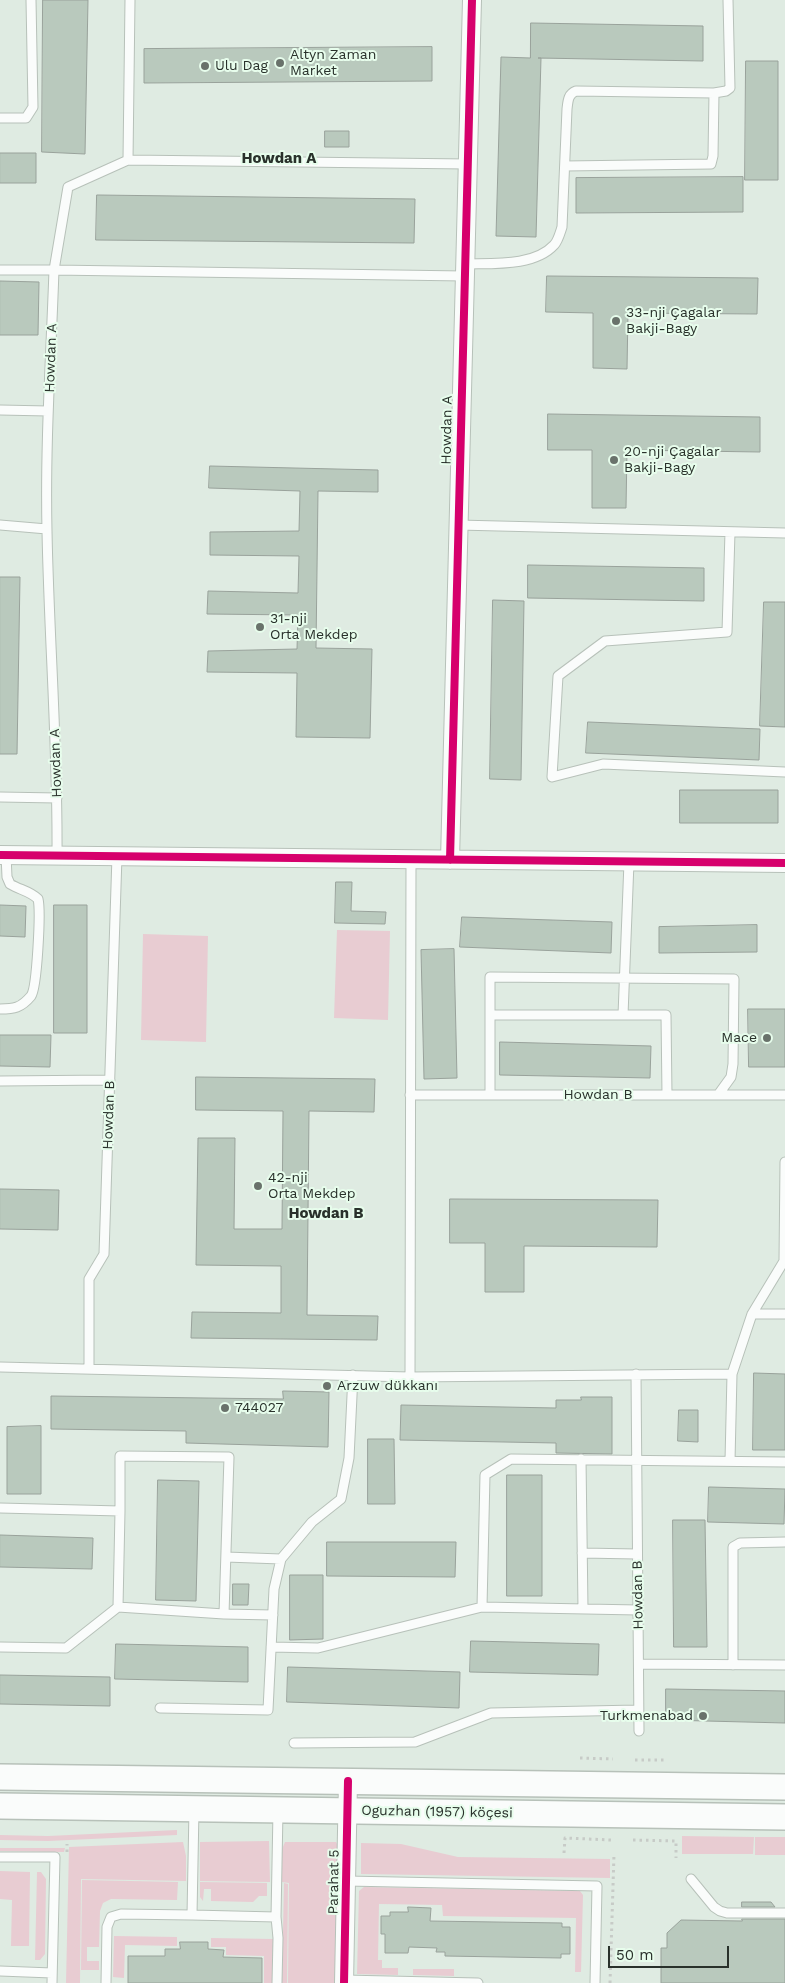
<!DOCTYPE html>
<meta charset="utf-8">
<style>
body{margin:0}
#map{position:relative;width:785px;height:1983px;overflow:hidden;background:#dfebe2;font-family:"Work Sans",sans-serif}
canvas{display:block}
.scale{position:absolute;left:608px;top:1946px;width:121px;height:22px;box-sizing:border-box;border:2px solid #29312b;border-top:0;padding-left:6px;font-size:15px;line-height:18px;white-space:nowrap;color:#29312b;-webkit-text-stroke:4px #e7fdec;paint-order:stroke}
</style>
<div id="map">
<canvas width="785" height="1983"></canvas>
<div class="scale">50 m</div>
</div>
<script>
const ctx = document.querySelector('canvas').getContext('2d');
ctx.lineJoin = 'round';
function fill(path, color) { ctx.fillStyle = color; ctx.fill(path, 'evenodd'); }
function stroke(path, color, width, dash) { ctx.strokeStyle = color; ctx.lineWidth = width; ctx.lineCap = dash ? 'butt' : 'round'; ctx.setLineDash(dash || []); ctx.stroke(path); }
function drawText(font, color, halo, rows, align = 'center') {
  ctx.font = font + ' "Work Sans",sans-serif'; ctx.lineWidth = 4; ctx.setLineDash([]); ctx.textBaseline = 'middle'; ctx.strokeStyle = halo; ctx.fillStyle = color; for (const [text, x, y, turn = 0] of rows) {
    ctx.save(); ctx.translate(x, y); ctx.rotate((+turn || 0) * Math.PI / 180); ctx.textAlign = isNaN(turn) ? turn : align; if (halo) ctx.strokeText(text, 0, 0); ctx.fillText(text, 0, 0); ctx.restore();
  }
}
fill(new Path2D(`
 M337,930L390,931L388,1020L334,1018Z
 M143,934L208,936L206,1042L141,1040Z
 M177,1830V1835L48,1841L0,1840V1835L48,1836Z
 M682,1836L754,1837L753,1854H682Z
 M755,1837H785V1855H755Z
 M269,1841L270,1882L200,1881V1842Z
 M183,1842L186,1856V1881L81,1879L80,1983H66L69,1847Z
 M285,1842H336L338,1846L336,1983H288L289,1883L282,1882V1849Z
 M361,1843L401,1844L458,1857L610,1859V1878L361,1874Z
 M0,1848H65L64,1852L0,1851Z
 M0,1871L30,1872L29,1946H11L12,1900L0,1899Z
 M37,1872H41L46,1879L45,1954L40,1960H35Z
 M82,1880L178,1882L177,1900L111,1899L103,1903L100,1911L99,1947H87V1961H99V1970H81Z
 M200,1882L267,1883V1896H259L253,1902L211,1901V1889H204L203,1901L200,1897Z
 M284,1883L288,1884L287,1983H282Z
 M364,1887L580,1891L583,1895L581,1972H575L576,1918L443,1916L442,1905L379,1904L378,1960H382V1968H398V1975L357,1974L359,1891Z
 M114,1936L177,1937V1946L125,1945L124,1978L113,1977Z
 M211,1938L273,1939L272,1983H264V1956L226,1955V1947H211Z
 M413,1969H454V1976L413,1975Z`), '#e8ccd2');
const building = new Path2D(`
 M43,0H88L85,154L42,152Z
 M531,23L703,26V61L538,58H541L536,237L496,236L501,57L530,58Z
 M432,47V81L144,83V49Z
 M746,61H778V180H745Z
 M325,131H349V147H325Z
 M0,153H36V183H0Z
 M743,177V212L576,213V178Z
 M97,195L415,199L414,243L96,240Z
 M547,276L758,278L757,314L628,313L627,369L593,368V313L546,312Z
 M0,281L39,282L38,335H0Z
 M548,414L760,417V452L627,450L626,508H592V450H548Z
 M210,466L378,470V492L318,491L316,648L372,649L370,738L296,737L297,673L207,672L208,651L297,649L298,615L207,614L208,591L298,593L299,556L210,555V532L299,531L300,491L209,488Z
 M528,565L704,568V601L528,598Z
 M0,577H20L17,754H0Z
 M493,600L524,601L521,780L490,779Z
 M764,602H785V727L760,726Z
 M588,722L760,729L759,760L586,753Z
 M680,790H778V823H680Z
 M336,882H352L351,911L386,912L385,924L335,923Z
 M0,905L26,906L25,937L0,936Z
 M54,905H87V1033H54Z
 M462,917L612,922L611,953L460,947Z
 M757,925V952L659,953V927Z
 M454,949L457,1078L424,1079L421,950Z
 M748,1009H785V1067H749Z
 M0,1035H51L50,1067L0,1066Z
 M500,1042L651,1046L650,1078L500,1075Z
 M196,1077L375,1079L374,1112L309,1111L307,1315L378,1316L377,1340L191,1338L192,1312L281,1313V1266L196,1265L198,1138H235L234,1229H282L283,1111L196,1110Z
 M0,1189L59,1190L58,1230L0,1229Z
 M450,1199L658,1200L657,1247L524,1246V1292H485V1243H450Z
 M754,1373L785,1374V1450H753Z
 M283,1391L329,1392L328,1447L186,1443V1431L51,1429V1396L283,1399Z
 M581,1397H612V1454L556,1453V1443L400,1440L401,1405L556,1408V1400H581Z
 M679,1410H698V1442L678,1441Z
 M41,1426V1494H7V1427Z
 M368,1439H394L395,1504H368Z
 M507,1475H542V1596H507Z
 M158,1480L199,1481L196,1601L156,1600Z
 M709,1487L785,1489L784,1524L708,1522Z
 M673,1520H705L707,1647H674Z
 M0,1535L93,1538L92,1569L0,1567Z
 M327,1542H456L455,1577L327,1576Z
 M290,1575H323V1639L290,1640Z
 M233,1584H249L248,1605H233Z
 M471,1641L599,1644L598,1675L470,1672Z
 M116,1644L248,1647V1682L115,1679Z
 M288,1667L460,1672L459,1708L287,1702Z
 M0,1675L110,1677V1706L0,1704Z
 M666,1689L785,1691V1723L666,1720Z
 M742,1902H771L775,1907H742Z
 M408,1907L431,1908L430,1921L562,1923V1927H570V1954H561V1958L445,1956V1952H436L437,1948L409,1947L408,1953H385V1934H381V1916H390V1912H408Z
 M742,1919H785V1983H661V1948H667V1933L681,1920L742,1921Z
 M180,1942H208V1949L224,1950L223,1957L262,1958V1983H128V1956H165V1949H180Z`);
fill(building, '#b9c9bd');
stroke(building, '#99a29b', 1);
const lane = new Path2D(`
 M130,0L128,160L468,164
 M0,118H26L33,107L31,0
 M565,166L711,164L713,156L714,93
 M464,264C491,263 534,267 554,245C558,241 560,233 562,227L567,109C568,101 568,94 576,91L714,93L726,91L730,88L728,0
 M0,270H54L68,187L128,160
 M0,410L48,411
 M0,525L47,529
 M458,525L785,533
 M730,532L727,632L605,641L558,676L552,777L603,764L785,772
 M0,797L57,798
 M57,855C58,747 49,639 47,531C45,444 51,357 54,270L464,276
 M629,862L623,1015H666L667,1095
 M0,1009C14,1009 21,1008 31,996C37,988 41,911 38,899C30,891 20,890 10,884L7,877L6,855
 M623,1015H490V977L734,979L733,1064L731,1077L718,1095
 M0,1081L110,1080
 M410,1095H785
 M490,1095V1015
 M752,1314H785
 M0,1367L410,1377L732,1374L752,1314L784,1261L785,1162
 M89,1369V1279L104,1254L117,856
 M636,1374L639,1731
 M410,1377L411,859
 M581,1459L583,1609
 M730,1461L732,1374
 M0,1508L120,1511L118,1607L66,1648L0,1647
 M582,1553L637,1554
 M226,1557L281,1559
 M118,1607L224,1614L229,1457L120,1456V1511
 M482,1607L638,1610
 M224,1614L273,1615
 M271,1647L318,1648L482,1607L485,1475L511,1459L785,1462
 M639,1664L785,1665
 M733,1665V1547L740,1543L785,1542
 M160,1708L268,1710L274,1589L281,1559L312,1522L341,1499L349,1458L353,1375
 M294,1743L415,1742L491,1713L637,1710
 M194,1809L192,1915L276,1917L278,1811
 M0,1857H55L52,1983
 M691,1879L714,1907L720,1911L727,1913H785
 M346,1881L597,1886L595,1983
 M276,1917L278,1938L277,1983
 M0,1971L52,1973
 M344,1980L478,1983
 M106,1983L107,1927L111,1917L121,1914L192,1915`);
const street = new Path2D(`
 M0,855L785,863
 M450,860L472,0
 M344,1983L348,1781`);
const secondary = new Path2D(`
 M0,1777L785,1787
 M0,1806L785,1817`);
stroke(lane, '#b7c1b9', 11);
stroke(street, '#b7c1b9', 20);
stroke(secondary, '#b7c1b9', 28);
stroke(new Path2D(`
 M580,1758L613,1759
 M635,1760H667
 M633,1840L676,1841V1858
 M67,1852V1844
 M564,1853L565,1838L611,1840
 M610,1983L614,1854`), '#c7cbc7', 3, [2.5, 4]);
stroke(lane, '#fafcfb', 9);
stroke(street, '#fafcfb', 18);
stroke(secondary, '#fafcfb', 25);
stroke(new Path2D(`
 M0,855L785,863
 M450,860L472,0
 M344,1983L348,1781`), '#d6006c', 8);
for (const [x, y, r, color] of [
 [280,63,5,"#69726b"],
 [205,66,5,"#69726b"],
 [616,321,5,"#69726b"],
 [614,460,5,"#69726b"],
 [260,627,5,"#69726b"],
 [767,1038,5,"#69726b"],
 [258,1186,5,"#69726b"],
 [327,1386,5,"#69726b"],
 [225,1408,5,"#69726b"],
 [703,1716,5,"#69726b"]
]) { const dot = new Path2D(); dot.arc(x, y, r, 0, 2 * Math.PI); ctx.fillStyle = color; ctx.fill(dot); stroke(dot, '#e7fdec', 2); }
drawText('14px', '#29312b', '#e7fdec', [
 ["Altyn Zaman",290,55],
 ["Market",290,71],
 ["Ulu Dag",215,66],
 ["33-nji Çagalar",626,313],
 ["Bakji-Bagy",626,329],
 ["20-nji Çagalar",624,452],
 ["Bakji-Bagy",624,468],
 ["31-nji",270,619],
 ["Orta Mekdep",270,635],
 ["Mace",757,1038,"right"],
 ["42-nji",268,1178],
 ["Orta Mekdep",268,1194],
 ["Arzuw dükkanı",337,1386],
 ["744027",235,1408],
 ["Turkmenabad",693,1716,"right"]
], 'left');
drawText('14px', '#29312b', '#e7fdec', [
 ["Howdan A",51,358,-88],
 ["Howdan A",447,430,-89],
 ["Howdan A",56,763,-92],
 ["Howdan B",598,1095],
 ["Howdan B",109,1115,-88],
 ["Howdan B",638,1595,-91],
 ["Oguzhan (1957) köçesi",437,1812,1],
 ["Parahat 5",334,1882,-89]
]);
drawText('bold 15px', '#29312b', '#e7fdec', [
 ["Howdan A",279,159],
 ["Howdan B",326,1214]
]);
</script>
